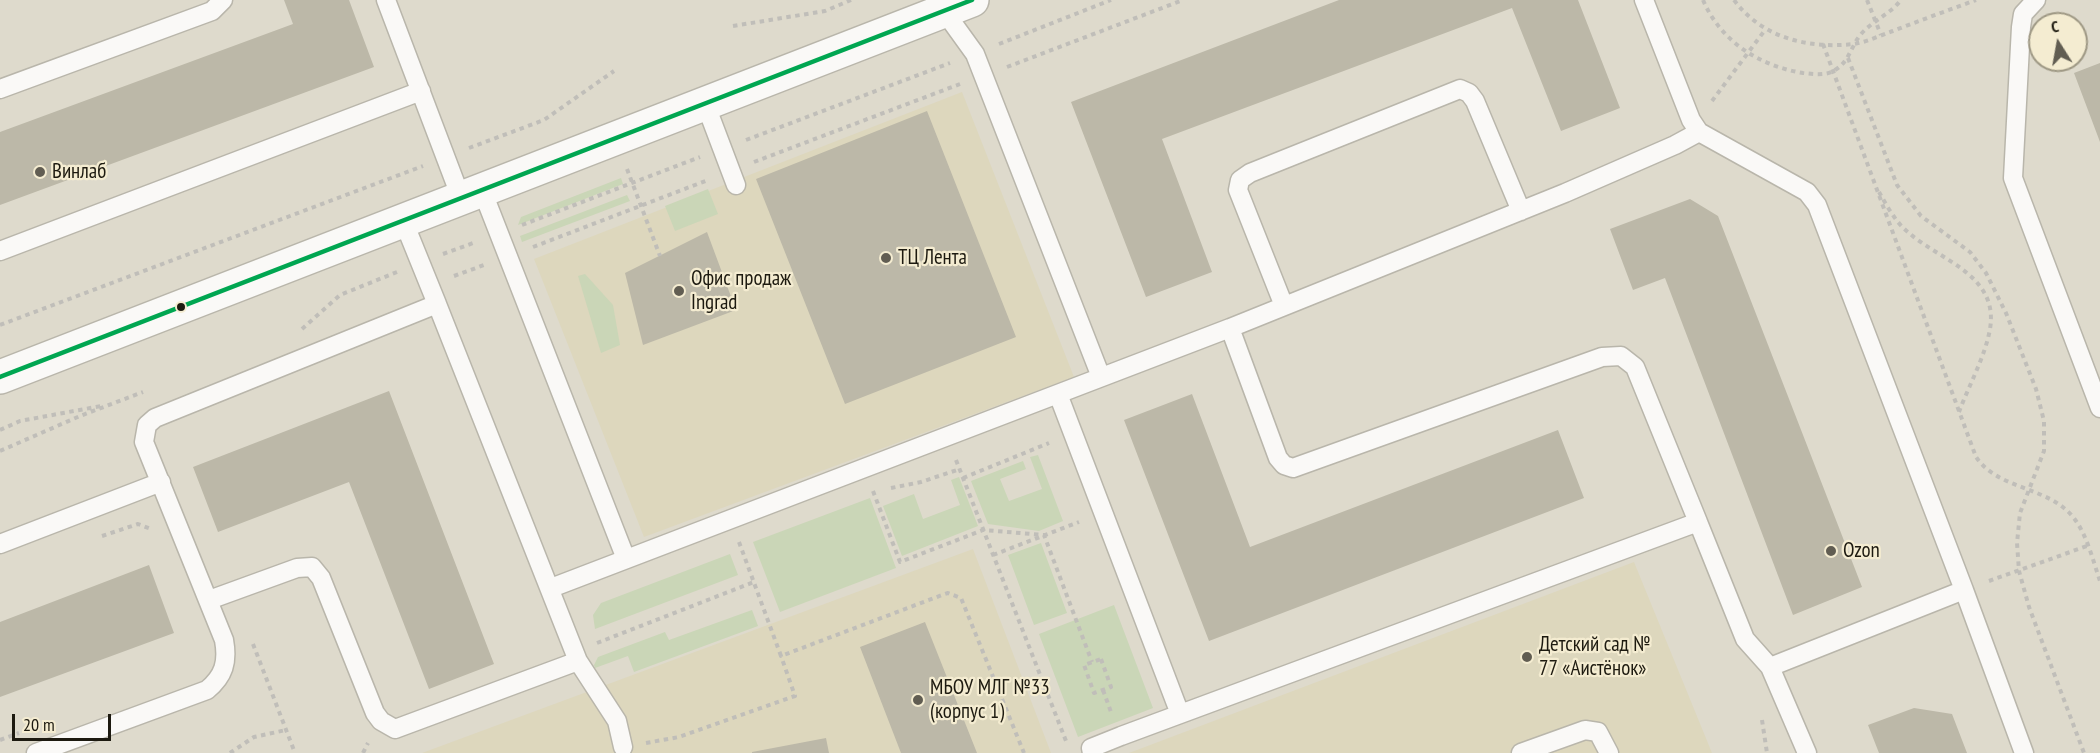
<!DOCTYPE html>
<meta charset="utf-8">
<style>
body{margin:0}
#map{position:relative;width:2100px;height:753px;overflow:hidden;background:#dedacc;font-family:"PT Sans Narrow",sans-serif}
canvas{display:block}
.north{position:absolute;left:2028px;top:12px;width:60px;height:60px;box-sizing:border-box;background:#f4ecd1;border:2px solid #9e9884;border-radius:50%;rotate:349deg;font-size:16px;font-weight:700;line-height:24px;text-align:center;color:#1d1a10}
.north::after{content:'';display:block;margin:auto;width:21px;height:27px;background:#615d52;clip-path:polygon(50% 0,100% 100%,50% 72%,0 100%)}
.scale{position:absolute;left:12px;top:714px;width:99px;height:27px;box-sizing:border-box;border:3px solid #1d1a10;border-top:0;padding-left:8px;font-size:18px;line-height:21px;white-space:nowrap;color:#1d1a10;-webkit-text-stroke:4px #f4ecd1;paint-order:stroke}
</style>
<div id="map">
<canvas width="2100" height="753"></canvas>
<div class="north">С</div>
<div class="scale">20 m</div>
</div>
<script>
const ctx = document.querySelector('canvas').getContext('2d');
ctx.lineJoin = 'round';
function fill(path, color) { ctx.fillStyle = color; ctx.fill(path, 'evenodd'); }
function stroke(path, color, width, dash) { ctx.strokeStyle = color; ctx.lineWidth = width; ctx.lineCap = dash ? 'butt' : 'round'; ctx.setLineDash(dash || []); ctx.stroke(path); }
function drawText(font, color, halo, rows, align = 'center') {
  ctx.font = font + ' "PT Sans Narrow",sans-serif'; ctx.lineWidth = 4.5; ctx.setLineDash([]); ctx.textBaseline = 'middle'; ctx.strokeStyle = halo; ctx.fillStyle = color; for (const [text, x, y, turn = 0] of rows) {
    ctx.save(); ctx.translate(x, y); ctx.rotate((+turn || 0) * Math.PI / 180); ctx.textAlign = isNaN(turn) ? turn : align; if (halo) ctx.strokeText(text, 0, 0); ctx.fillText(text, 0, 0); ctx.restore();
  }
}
fill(new Path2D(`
 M962,92L1074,377L644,537L534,259Z
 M973,549L1051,753H422Z
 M1634,562L1712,753H1129Z`), '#ddd7bd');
fill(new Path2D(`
 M621,178L623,184L518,225L521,217Z
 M708,189L718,214L675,231L665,206Z
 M627,195L630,201L522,242L520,236Z
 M585,274L613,305L620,345L601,353L578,276Z
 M1038,455L1063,521L1039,531L988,524L971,481L1023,461L1026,469L1000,479L1009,501L1042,489L1030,457Z
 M959,477L978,526L902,556L883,506L914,494L923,519L960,505L951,480Z
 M870,498L896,568L780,612L753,542Z
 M1041,543L1067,613L1034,625L1008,555Z
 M730,554L738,575L595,629L593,615L601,603Z
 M1114,605L1153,708L1078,737L1039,634Z
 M752,610L758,626L634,672L628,656L595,668L594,665L598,657L665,632L669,640Z`), '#cad6b7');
fill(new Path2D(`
 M284,0H349L374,67L0,205V132L293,24Z
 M1339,0H1578L1620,108L1561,131L1512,8L1162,139L1212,272L1146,297L1071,102Z
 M2100,63V142L2074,73Z
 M927,111L1016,337L845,404L756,179Z
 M1690,199L1718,216L1862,587L1793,615L1665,278L1633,290L1610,229Z
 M707,232L736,310L643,345L625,273Z
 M389,391L494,664L429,689L349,482L218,532L193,467Z
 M1192,394L1250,547L1558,430L1584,498L1209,641L1124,420Z
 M149,565L174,633L0,697V622Z
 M925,622L977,753H901L860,647Z
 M1914,708L1952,714L1967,753H1879L1868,725Z
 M826,738L829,753H752V752Z`), '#bcb8a8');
const lane = new Path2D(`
 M386,0L461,198
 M1644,0L1691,120L1699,132L1807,192L1817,205L1964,590L1770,667L1745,639L1698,522
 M2036,0L2023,14L2021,27L2013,178L2100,408
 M944,11L975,54L1101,377
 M0,89L212,11L223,0
 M705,103L736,185
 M482,190L626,559
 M403,220L437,304
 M0,251L421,91
 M1284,306L1238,190L1240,180L1250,173L1460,89L1469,93L1475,101L1521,211
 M1230,328L1565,193L1675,145L1699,132
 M1058,394L1180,714
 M0,544L161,482
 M551,588L1230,328L1278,458L1284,465L1293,468L1602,357L1621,356L1635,367L1698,522L1121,736L1091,748L1092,753
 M1964,590L2024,753
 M578,661L617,721L623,747
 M1770,667L1807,753
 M36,753L207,690C224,676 228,662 224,640L144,442L147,425L155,418L437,304L578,661L395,729L381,721L375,713L321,578L312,567L297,568L209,600
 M1521,753L1585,730L1598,732L1609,753`);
const secondary = new Path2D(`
 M0,377L972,0`);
stroke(lane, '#b9b6ab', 21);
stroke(secondary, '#b9b6ab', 36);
stroke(new Path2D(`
 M1703,0C1721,42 1760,66 1803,73C1813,74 1827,76 1835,70C1850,61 1851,45 1862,33C1874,20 1890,14 1901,0
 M1734,0C1762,38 1808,49 1854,44C1867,42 1881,35 1893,31C1921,20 1949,10 1976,0
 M1867,0L1881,35
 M733,26L825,11L851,0
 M999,44L1111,0
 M1823,44L1976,457C1998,490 2048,486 2073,517C2087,534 2093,561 2100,581
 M1848,58L1897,185L1921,216L1970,252L1986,273L2006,313L2036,389L2044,421V451L2020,513L2017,543L2019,571L2029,607L2084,753
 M1007,67L1183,0
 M1712,101L1765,30
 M746,140L950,63
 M469,148L544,120L614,71
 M754,162L960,84
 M627,169L660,256
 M1879,192C1887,206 1896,223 1909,233C1941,261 1999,275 1990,329C1985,357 1969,385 1959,412
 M522,225L700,157
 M533,247L708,180
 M443,254L476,242
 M454,276L484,265
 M0,325L423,166
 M302,329L340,295L397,272
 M0,430L20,421L101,406
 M0,451L80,416L143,392
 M956,460L1066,741
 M963,478L1049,443
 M891,488L921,482L960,469
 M873,491L900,562L983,530L1044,535L1092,662
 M102,536L138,524L151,529
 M739,542L781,656L942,595L948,593L961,598L1024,753
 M993,555L1079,522
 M1989,581L2087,546
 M597,643L754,582
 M253,644L295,753
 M1101,659L1111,687L1094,693L1084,665Z
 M1103,690L1111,712
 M1762,720L1767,753
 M0,740L19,733
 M646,743L679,737L795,696L781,656
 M230,753L254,737L286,730
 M363,753L368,743`), '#c0beb9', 4, [4.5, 4.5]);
stroke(lane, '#faf9f7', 18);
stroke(secondary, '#faf9f7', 33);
stroke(new Path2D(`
 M0,377L972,0`), '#00a651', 4.5);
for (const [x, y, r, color] of [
 [40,172,6,"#615d52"],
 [886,258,6,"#615d52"],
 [679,291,6,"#615d52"],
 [181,307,5,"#1d1a10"],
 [1831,551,6,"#615d52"],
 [1527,657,6,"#615d52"],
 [918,700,6,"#615d52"]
]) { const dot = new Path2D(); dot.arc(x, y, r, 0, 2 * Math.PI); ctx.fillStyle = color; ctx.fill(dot); stroke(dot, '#f4ecd1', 2); }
drawText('21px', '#1d1a10', '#f4ecd1', [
 ["Винлаб",52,172],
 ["ТЦ Лента",898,258],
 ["Офис продаж",691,279],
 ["Ingrad",691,303],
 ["Ozon",1843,551],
 ["Детский сад №",1539,645],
 ["77 «Аистёнок»",1539,669],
 ["МБОУ МЛГ №33",930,688],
 ["(корпус 1)",930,712]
], 'left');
</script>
